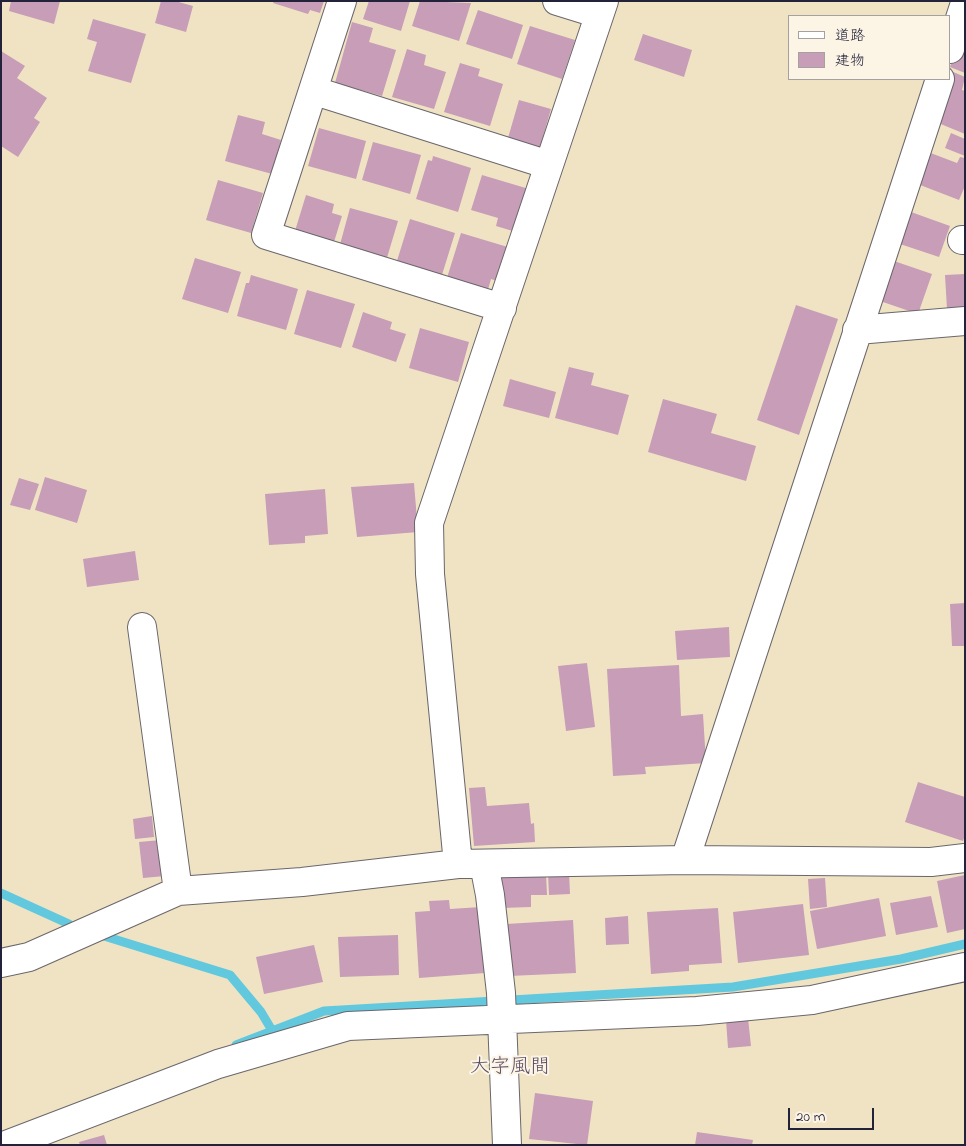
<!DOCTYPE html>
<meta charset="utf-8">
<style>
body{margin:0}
#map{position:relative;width:966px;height:1146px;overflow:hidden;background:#f0e3c4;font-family:"Indie Flower","Klee One",sans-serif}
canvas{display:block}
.frame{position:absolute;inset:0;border:2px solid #22223b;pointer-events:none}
.legend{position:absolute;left:788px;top:15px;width:162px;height:65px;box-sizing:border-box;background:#fcf5e5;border:1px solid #a5a1a1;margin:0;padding:6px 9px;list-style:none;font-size:15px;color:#22223b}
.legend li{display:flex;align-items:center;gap:10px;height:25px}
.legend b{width:25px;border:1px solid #a5a1a1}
.scale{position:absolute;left:788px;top:1108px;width:86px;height:22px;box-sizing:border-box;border:2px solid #22223b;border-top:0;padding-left:6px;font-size:15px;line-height:18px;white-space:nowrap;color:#22223b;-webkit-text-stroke:4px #fcf5e5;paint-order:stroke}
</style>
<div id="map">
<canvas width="966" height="1146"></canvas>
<div class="frame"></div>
<ul class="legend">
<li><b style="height:6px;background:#fff"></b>道路</li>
<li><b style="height:14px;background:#c79db7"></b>建物</li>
</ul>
<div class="scale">20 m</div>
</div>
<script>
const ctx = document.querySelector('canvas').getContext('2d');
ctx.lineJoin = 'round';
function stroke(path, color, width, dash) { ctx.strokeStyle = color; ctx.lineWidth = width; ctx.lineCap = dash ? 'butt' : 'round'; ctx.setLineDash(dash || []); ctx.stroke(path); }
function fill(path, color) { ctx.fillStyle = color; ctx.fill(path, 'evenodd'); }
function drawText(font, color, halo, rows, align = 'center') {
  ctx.font = font + ' "Indie Flower","Klee One",sans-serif'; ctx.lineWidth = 4; ctx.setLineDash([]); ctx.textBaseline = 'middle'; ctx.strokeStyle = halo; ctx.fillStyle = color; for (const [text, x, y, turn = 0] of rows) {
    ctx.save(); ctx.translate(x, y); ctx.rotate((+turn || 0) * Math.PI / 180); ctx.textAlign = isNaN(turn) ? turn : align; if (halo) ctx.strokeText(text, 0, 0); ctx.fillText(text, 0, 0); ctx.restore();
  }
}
stroke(new Path2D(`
 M1,893L69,924
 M104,936L230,975L261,1012L273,1032
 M236,1045L324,1011L733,987L901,959L965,944`), '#61c8de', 9);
fill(new Path2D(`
 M11,1H60L54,24L9,11Z
 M161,1H175L193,6L186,32L155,23Z
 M274,1H324L320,13L310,10L308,14L273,3Z
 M369,1H410L401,31L363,19Z
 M420,1L471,3L459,41L412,26Z
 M478,10L523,25L512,59L466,44Z
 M93,19L146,34L131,83L88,71L97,42L87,39Z
 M352,22L373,28L369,42L396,50L382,96L335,83Z
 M530,26L575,40L562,79L517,64Z
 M643,34L692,50L684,77L634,60Z
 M957,47L965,51V73L950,67Z
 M407,49L426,55L424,65L446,72L434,109L392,97Z
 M1,51L25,66L17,78L47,98L34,118L40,122L18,157L1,146Z
 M460,63L480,69L478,76L503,84L490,126L444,112Z
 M951,71L965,77L962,90L965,91V134L931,120Z
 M519,100L551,109L540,147L508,138Z
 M238,115L265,122L262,134L281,140L272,174L225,161Z
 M319,128L366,141L356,179L308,166Z
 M951,133L965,139V156L945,148Z
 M373,142L421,155L410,194L362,180Z
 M928,152L957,163L960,157L965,158V186L959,200L915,183Z
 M433,156L471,168L458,212L416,199L428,160L432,161Z
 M482,175L529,189L516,232L496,226L498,218L471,210Z
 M218,180L263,193L251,233L206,220Z
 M306,195L334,204L332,213L342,216L334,242L295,231Z
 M350,208L398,221L386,261L339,248Z
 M911,212L950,226L939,257L900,244Z
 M410,219L455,233L441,278L396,264Z
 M461,233L511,248L500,282L491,279L487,293L446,281Z
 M195,258L241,272L228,313L182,299Z
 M894,261L932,274L918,314L880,301Z
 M965,274V308L947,309L945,275Z
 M251,275L298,289L286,330L237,316L246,283H249Z
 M307,290L355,304L341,348L294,334Z
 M796,305L838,319L799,435L757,420Z
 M363,312L392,322L390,329L406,334L396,362L352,347Z
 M420,328L469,342L458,382L409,368Z
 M569,367L594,373L591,385L629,395L618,435L555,418Z
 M510,379L556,392L549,418L503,406Z
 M663,399L717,414L711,433L756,446L746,481L648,452Z
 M45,477L87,490L77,523L35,510Z
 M19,478L39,484L30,510L10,505Z
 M414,483L418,532L357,537L351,487Z
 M325,489L328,534L305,536V543L269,545L265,494Z
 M135,551L139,580L87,587L83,559Z
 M965,603V646H952L950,604Z
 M729,627L730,657L677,660L675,631Z
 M587,663L595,727L566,731L558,666Z
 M679,665L681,716L703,714L706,763L645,767L646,774L613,776L607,669Z
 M918,782L965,797V835L963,841L905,822Z
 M485,787L487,806L529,803L531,824L534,823L535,842L474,846L469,788Z
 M152,816L154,837L135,839L133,819Z
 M161,840L165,876L143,878L139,842Z
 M500,871L546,874L547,895H531V907L502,908Z
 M569,872L570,894L549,895L548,873Z
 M965,875V929L947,933L937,881Z
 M825,878L827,907L810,909L808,879Z
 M931,896L938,927L896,935L890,903Z
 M879,898L886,936L817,949L810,911Z
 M449,900L450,909L481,907L485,973L419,978L415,912L430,911L429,901Z
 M803,904L809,955L738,963L733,912Z
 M718,908L722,963L689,965V971L651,974L647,912Z
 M628,916L629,944L606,945L605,918Z
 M573,920L576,973L509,976L506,924Z
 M398,935L399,975L340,977L338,937Z
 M314,945L323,982L264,994L256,957Z
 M748,1018L751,1046L728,1048L726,1020Z
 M535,1093L593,1101L587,1145L529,1139Z
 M697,1132L753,1140L752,1145H695Z
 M104,1135L107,1145H80L79,1142Z`), '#c79db7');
const minor = new Path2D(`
 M342,1L266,235L502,308
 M557,1L599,14
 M950,49L965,3
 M315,91L549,165
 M962,240H965
 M857,330L965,321
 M142,627L178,891
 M685,860L940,79
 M458,864L430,574L429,523L604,1
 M484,864L490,895L501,993L507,1145
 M1,963L29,957L178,891L302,882L458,864L685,860L931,862L965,858
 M6,1145L218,1064L348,1026L697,1011L812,1000L965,967`);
stroke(minor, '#6a666b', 30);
stroke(minor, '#fff', 28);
drawText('20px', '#5c4d66', '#fcf5e5', [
 ["大字風間",510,1069]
]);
</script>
